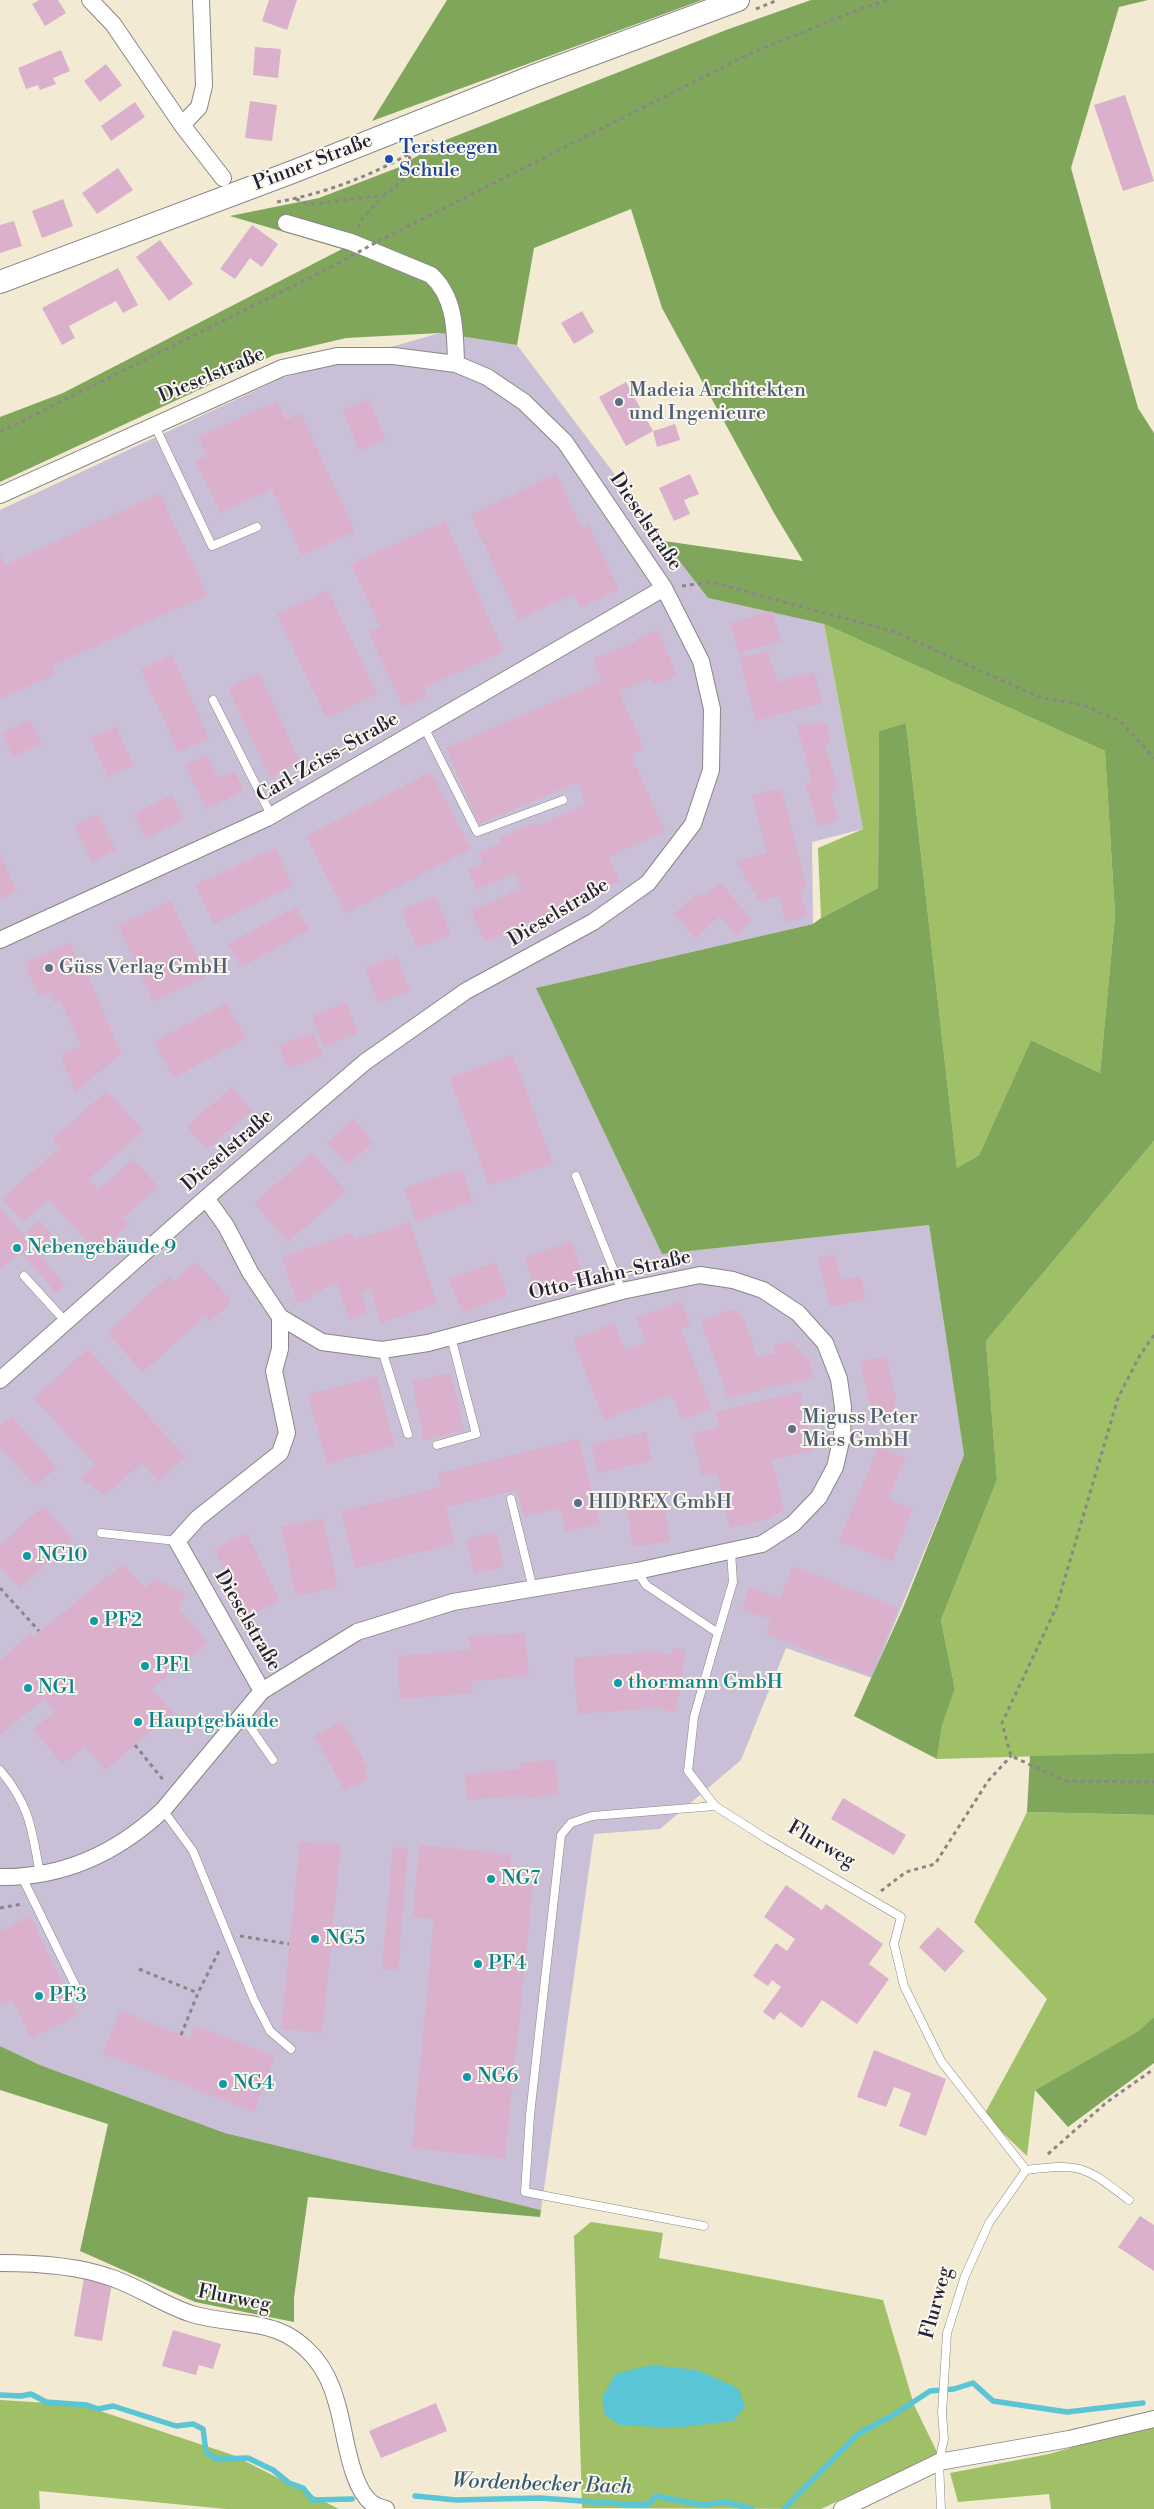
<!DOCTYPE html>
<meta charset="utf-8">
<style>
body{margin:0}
canvas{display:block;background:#f2ead2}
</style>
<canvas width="1154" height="2509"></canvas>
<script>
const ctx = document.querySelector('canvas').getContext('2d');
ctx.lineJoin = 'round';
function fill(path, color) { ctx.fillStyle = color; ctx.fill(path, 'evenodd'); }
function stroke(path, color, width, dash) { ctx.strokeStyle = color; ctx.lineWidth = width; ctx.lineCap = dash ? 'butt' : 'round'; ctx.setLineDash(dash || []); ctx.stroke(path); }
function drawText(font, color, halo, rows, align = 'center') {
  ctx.font = font + ' "Libre Bodoni",serif'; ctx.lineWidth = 4; ctx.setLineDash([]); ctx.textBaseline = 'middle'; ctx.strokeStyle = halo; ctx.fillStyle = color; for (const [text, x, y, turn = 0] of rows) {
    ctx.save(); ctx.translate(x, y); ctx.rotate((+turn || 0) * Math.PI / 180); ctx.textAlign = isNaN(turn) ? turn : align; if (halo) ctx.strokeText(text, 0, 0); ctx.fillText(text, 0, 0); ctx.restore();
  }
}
fill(new Path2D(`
 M440,333L517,345L708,598L824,624L863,829L812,842L813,924L537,988L662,1254L929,1225L964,1455L872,1678L786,1648L741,1760L660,1829L594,1834L541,2210L225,2133L40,2065L0,2046V510L282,378Z`), '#c9bfd7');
fill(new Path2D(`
 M824,624L1105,751L1115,915L1100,1073L1031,1040L979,1155L957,1168L906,723L879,731L878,888L821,918L818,848L863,829Z
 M1154,1141V1753L937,1759L942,1726L955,1689L941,1620L997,1480L986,1341Z
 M1027,1812L1154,1815V2017L1140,2031L1035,2090L1027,2156L984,2115L1047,1999L974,1922Z
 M591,2222L663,2233L659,2258L883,2300L914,2405L938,2454L821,2509L582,2508L574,2236Z
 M0,2400L82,2405L233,2455L339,2509H226L39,2491L40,2509H0Z
 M1154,2424V2509H1051L1049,2494L958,2502L950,2473L1049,2454Z`), '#a0c068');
fill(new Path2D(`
 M447,0H702L372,121Z
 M811,0H1148L1119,7L1071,168L1138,408L1154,433V1141L986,1341L997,1480L941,1620L955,1689L942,1726L937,1759L854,1716L903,1608L964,1455L929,1225L662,1254L536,988L813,924L821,918L878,888L879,731L906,723L957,1168L979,1155L1031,1040L1100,1073L1115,915L1105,751L824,624L708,598L664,541L803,561L774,513L662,308L631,209L534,248L517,345L440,333L346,338L274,355L0,482V417L63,393L342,249L230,216L319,198L397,168L443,141L726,30Z
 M1154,1753V1815L1027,1812L1030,1756Z
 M1154,2017V2063L1068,2127L1035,2090L1139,2031Z
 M0,2046L40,2065L225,2133L541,2210L540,2217L308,2197L294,2298V2322L195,2302L80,2251L108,2124L0,2090Z`), '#80a65c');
fill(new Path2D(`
 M651,2365L697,2370L738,2388L745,2407L733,2421L674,2428L619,2425L605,2415L602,2398L615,2374Z`), '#5ac5d4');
stroke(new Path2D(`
 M0,2395L21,2396L31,2394L46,2402L87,2405L98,2409L113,2406L176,2426L193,2424L203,2429L206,2452L216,2459L248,2458L273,2470L289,2483L303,2488L313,2500L352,2499
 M415,2496L456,2500L540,2498L637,2505L649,2504L656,2496L702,2505L726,2502L752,2509
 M784,2509L858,2434L895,2414L930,2391L954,2389L973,2383L993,2401L1067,2412L1143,2403`), '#5ac5d4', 5.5);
fill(new Path2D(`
 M39,0H58L66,13L45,26L32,4Z
 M269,0H297L287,30L262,21Z
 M255,47L281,49L278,78L253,75Z
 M61,50L70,71L53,78L56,84L40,90L38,85L26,89L18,68Z
 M106,64L122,85L100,102L84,81Z
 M1125,95L1154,181L1123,191L1094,105Z
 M250,101L277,105L272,141L245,138Z
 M135,102L145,117L111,141L101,126Z
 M118,168L133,190L97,214L82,193Z
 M63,199L73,226L42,238L32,211Z
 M14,221L22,246L0,253V225Z
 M252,225L278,244L262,267L250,258L235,279L220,269Z
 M160,240L193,284L169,301L136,257Z
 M118,268L138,305L123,313L116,301L69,326L75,338L62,345L42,308Z
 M582,311L594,332L574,344L561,323Z
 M626,382L653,431L626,446L599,397Z
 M369,399L385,440L359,451L343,410Z
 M277,401L286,420L301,413L355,532L302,555L272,489L220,513L196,461L207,456L198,437Z
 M675,424L680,440L657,447L653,431Z
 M556,474L582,528L588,524L619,589L581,608L574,594L519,620L470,515Z
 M690,474L699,494L684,500L690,514L674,521L659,488Z
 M160,493L207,595L52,666L56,674L0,699V554L5,565Z
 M445,521L504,651L424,688L428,696L403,707L368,632L380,627L351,564Z
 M328,590L377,694L326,718L277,614Z
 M772,611L781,641L739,653L730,623Z
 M658,630L677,676L654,685L651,678L619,691L644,749L631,755L665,832L609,857L620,881L485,942L471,911L521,888L514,873L477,890L468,869L483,863L478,853L500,843L498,839L533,823L535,827L586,804L577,782L479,824L446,748L602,681L593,659L637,641L636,639Z
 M768,651L777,682L814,672L822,703L756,721L739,658Z
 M172,655L209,738L178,752L141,669Z
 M259,673L301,763L270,778L228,688Z
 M30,720L42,744L13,757L2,733Z
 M818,722L819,725L826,723L831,742L825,744L838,790L830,791L838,821L818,826L806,784L812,782L797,725L804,723L805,726Z
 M116,726L134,765L108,777L90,738Z
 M207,755L218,778L234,771L244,791L206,809L185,766Z
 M431,772L471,849L346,913L306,836Z
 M781,788L807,888L800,890L807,916L786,922L779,896L759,901L736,861L767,853L752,796Z
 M172,795L184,820L146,839L134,814Z
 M98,814L116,850L92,862L74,825Z
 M275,848L293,886L214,924L195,885Z
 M0,854L17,891L0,899Z
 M720,883L752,920L736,935L720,916L695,938L674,914L699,892L703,897Z
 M435,896L451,934L417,948L401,910Z
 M171,901L206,977L153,1001L118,925Z
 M296,907L309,930L241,967L228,944Z
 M70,943L82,970L85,968L121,1054L76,1092L60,1055L81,1046L60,1000L54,1003L50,992L39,997L24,963Z
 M397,956L410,991L378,1003L365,968Z
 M346,1002L358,1033L324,1047L312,1016Z
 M226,1003L246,1038L174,1078L154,1042Z
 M313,1032L323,1056L288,1069L279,1045Z
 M513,1055L553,1163L489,1186L450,1078Z
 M232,1087L252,1111L207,1149L187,1126Z
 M107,1091L143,1131L88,1179L98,1190L133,1159L158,1187L123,1218L129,1225L97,1253L49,1199L23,1222L2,1199L60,1147L52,1139Z
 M354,1119L373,1142L347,1165L327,1142Z
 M312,1153L346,1191L288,1242L254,1203Z
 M462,1169L473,1202L416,1221L404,1188Z
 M0,1207L65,1285L56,1293L21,1252L0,1269Z
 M39,1221L61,1244L48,1256L27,1232Z
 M410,1222L437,1304L381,1323L370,1289L361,1292L368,1313L349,1320L337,1283L322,1288L323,1291L311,1295L312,1298L297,1303L282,1257L352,1233L354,1240Z
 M571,1241L584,1276L537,1293L524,1258Z
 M835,1254L841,1280L861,1276L866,1299L830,1307L818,1258Z
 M196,1262L232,1301L210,1321L205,1316L143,1372L107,1333L169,1276L174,1281Z
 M495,1262L508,1295L463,1313L449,1279Z
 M681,1301L690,1325L681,1329L712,1409L682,1420L672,1394L604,1420L573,1339L614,1323L624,1350L646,1342L636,1318Z
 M732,1309L741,1314L758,1357L776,1353L774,1345L792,1340L804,1356L808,1355L813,1377L728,1398L701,1321Z
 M88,1349L185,1457L158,1481L142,1463L105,1495L80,1478L95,1465L34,1398Z
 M886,1356L896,1399L894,1400L898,1419L882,1422L878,1403L870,1405L860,1361Z
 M451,1373L464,1431L424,1440L412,1381Z
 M376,1376L395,1445L327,1464L308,1395Z
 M800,1392L814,1450L772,1460L784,1509L771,1518L730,1528L717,1473L702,1476L692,1433L719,1427L715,1412Z
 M12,1416L57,1468L35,1486L0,1447V1427Z
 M646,1432L652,1461L598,1473L591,1444Z
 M579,1439L600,1524L566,1532L560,1508L524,1517L517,1490L446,1507L455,1544L355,1568L341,1511L441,1487L438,1474Z
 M878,1447L905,1458L888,1499L913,1509L892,1562L839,1541Z
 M664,1504L670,1541L633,1547L627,1511Z
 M43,1506L73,1539L20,1588L0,1566V1545Z
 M323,1518L338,1587L296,1596L281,1527Z
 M496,1532L504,1567L474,1573L466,1539Z
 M247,1533L280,1601L247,1617L214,1549Z
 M123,1564L144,1588L155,1579L186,1593L179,1608L208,1643L152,1689L173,1713L105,1770L85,1746L63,1764L33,1730L55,1711L45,1698L0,1735V1660L31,1633L34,1636Z
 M793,1566L898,1608L871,1676L766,1634L771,1620L742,1609L750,1587L780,1599Z
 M525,1633L529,1676L472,1681L473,1693L400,1699L397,1656L470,1650L469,1637Z
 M672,1648L686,1650L676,1711H663L664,1707L578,1714L573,1658L659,1651V1653L671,1655Z
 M342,1721L368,1768L364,1770L368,1778L345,1791L314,1736Z
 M555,1760L559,1795L523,1798V1795L467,1800L465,1774L521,1769L520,1763Z
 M843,1798L906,1835L894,1855L831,1819Z
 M300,1842L341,1845L332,1933L341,1934L340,1948L331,1947L322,2033L281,2029Z
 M419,1845L511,1854L509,1883L533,1886L505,2158L412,2148L434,1919L413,1917Z
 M393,1847L408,1848L398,1971L382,1969Z
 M786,1885L822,1910L826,1904L883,1944L869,1964L889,1979L857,2024L822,2000L802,2028L780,2012L774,2020L763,2012L781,1987L772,1980L768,1986L753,1976L776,1943L787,1951L795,1939L764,1917Z
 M30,1916L78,2015L31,2038L12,2000L0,2005V1931Z
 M938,1927L964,1951L945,1972L919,1947Z
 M120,2010L190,2039L194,2026L275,2056L254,2112L103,2053Z
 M874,2050L946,2079L926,2136L899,2126L911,2093L894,2087L886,2107L857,2097Z
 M1140,2216L1154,2225V2271L1118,2247Z
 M84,2278L112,2283L102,2341L74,2336Z
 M173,2330L221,2344L213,2369L199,2365L196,2375L162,2366Z
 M436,2403L447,2431L381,2458L369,2431Z`), '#dab0cd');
const lane = new Path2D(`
 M154,424L212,546L257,527
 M213,700L271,815
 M424,727L477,832L563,800
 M576,1176L622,1291
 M24,1276L66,1322
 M382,1350L408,1434
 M437,1445L476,1434L451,1337
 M511,1499L533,1589
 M101,1533L177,1541
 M637,1571L646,1585L718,1633L694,1717L688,1771L715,1806L767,1839L901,1917L894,1944L904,1986L941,2061L1026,2170C1082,2163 1084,2166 1129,2200
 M718,1633L733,1582L731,1552
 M241,1714L273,1760
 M0,1770C30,1805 32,1830 40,1875
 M163,1810L193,1851L254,2000L270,2031L291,2049
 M22,1877L79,1993
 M704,2226L525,2192L530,2115L561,1835L571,1823L592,1816L715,1806
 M941,2509L939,2462L944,2439L942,2413L947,2333L965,2276L989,2223L1026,2170`);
const street = new Path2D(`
 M90,0L113,24L182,125L223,178
 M182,125L199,107L204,86L201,0
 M286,223L351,242L431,275C456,298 455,332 456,364
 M0,495L282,368L337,356H394L456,364L487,377L524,402L565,442L664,588L701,661L712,709L711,770L693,824L648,883L593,922L466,991L365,1062L206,1198L0,1380
 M0,940L267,818L664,588
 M262,1691L177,1541L198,1518L280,1453L287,1433L274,1371L280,1349V1317
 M0,1877C63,1878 118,1852 163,1810L262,1691L357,1632L453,1602L637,1571L762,1544L793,1524L819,1497L835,1467L842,1437L843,1407L839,1379L825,1343L798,1313L763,1290L733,1280L700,1275L622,1291L428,1343L382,1350L322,1342L280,1317L250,1272L226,1226L206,1198
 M0,2263C36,2263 75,2265 109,2277C138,2286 163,2305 192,2314C239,2328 278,2315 314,2357C325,2370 333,2388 337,2404C345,2429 350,2492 375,2505C378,2507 382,2508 386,2509
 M842,2509L939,2462L1069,2439L1154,2419`);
const secondary = new Path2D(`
 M0,282L295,171L534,76L738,0`);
stroke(lane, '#8a8686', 9);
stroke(street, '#8a8686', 18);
stroke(secondary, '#8a8686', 24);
stroke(new Path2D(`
 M756,9L778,0
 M296,199L308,204L322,203L384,195L400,183L408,173L411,164L409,155
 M277,202C333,192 385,170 433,140
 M358,228L362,219L383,196
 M385,238L749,54L857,10L888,0
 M0,432L337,264
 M682,586L711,582L895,632L1039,697L1084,705L1121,722L1154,758
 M1154,1335L1140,1355L1118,1398L1056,1608L1002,1723L1011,1756L1066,1781L1154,1782
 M0,1588L39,1631
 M135,1745L164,1781
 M881,1891L906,1872L935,1864L988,1781L1011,1756
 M0,1908L22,1904
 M240,1936L289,1944
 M139,1969L198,1993
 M181,2035L198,1993L219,1951
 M1048,2154L1107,2102L1154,2069`), '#8a8686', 3, [4, 4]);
stroke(lane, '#fff', 8);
stroke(street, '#fff', 16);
stroke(secondary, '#fff', 22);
stroke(new Path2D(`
 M337,264L382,239`), '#8a8686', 3, [4, 4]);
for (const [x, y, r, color] of [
 [389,159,5,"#1a4fb4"],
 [619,402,5,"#5c6f8a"],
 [49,968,5,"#5c6f8a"],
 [17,1248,5,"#0f9aa8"],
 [792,1429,5,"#5c6f8a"],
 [578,1503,5,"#5c6f8a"],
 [27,1556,5,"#0f9aa8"],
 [94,1621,5,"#0f9aa8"],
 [145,1666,5,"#0f9aa8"],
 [618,1683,5,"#0f9aa8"],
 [28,1688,5,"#0f9aa8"],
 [138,1722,5,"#0f9aa8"],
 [491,1879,5,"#0f9aa8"],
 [315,1939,5,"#0f9aa8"],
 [478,1964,5,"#0f9aa8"],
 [39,1996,5,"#0f9aa8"],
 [467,2077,5,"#0f9aa8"],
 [223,2084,5,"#0f9aa8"]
]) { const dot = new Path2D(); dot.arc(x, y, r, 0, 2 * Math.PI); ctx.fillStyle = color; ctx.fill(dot); stroke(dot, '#fbf7ec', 2); }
drawText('20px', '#164399', '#fbf7ec', [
 ["Tersteegen",399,148],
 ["Schule",399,171]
], 'left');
drawText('20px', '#22223b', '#fbf7ec', [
 ["Pinner Straße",313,163,-21],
 ["Dieselstraße",212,376,-23],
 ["Dieselstraße",645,522,56],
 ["Carl-Zeiss-Straße",328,758,-30],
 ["Dieselstraße",559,913,-31],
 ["Dieselstraße",228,1151,-41],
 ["Otto-Hahn-Straße",610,1276,-13],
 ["Dieselstraße",247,1621,60],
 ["Flurweg",821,1845,30],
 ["Flurweg",234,2299,11],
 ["Flurweg",937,2303,-75]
]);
drawText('20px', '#4e5e75', '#fbf7ec', [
 ["Madeia Architekten",629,391],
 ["und Ingenieure",629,414],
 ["Güss Verlag GmbH",59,968],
 ["Miguss Peter",802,1418],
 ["Mies GmbH",802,1441],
 ["HIDREX GmbH",588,1503]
], 'left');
drawText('20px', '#0d838f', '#fbf7ec', [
 ["Nebengebäude 9",27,1248],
 ["NG10",37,1556],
 ["PF2",104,1621],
 ["PF1",155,1666],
 ["thormann GmbH",628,1683],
 ["NG1",38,1688],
 ["Hauptgebäude",148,1722],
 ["NG7",501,1879],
 ["NG5",325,1939],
 ["PF4",488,1964],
 ["PF3",49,1996],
 ["NG6",477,2077],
 ["NG4",233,2084]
], 'left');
drawText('italic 21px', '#365b71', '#fbf7ec', [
 ["Wordenbecker Bach",542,2485,2]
]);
</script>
